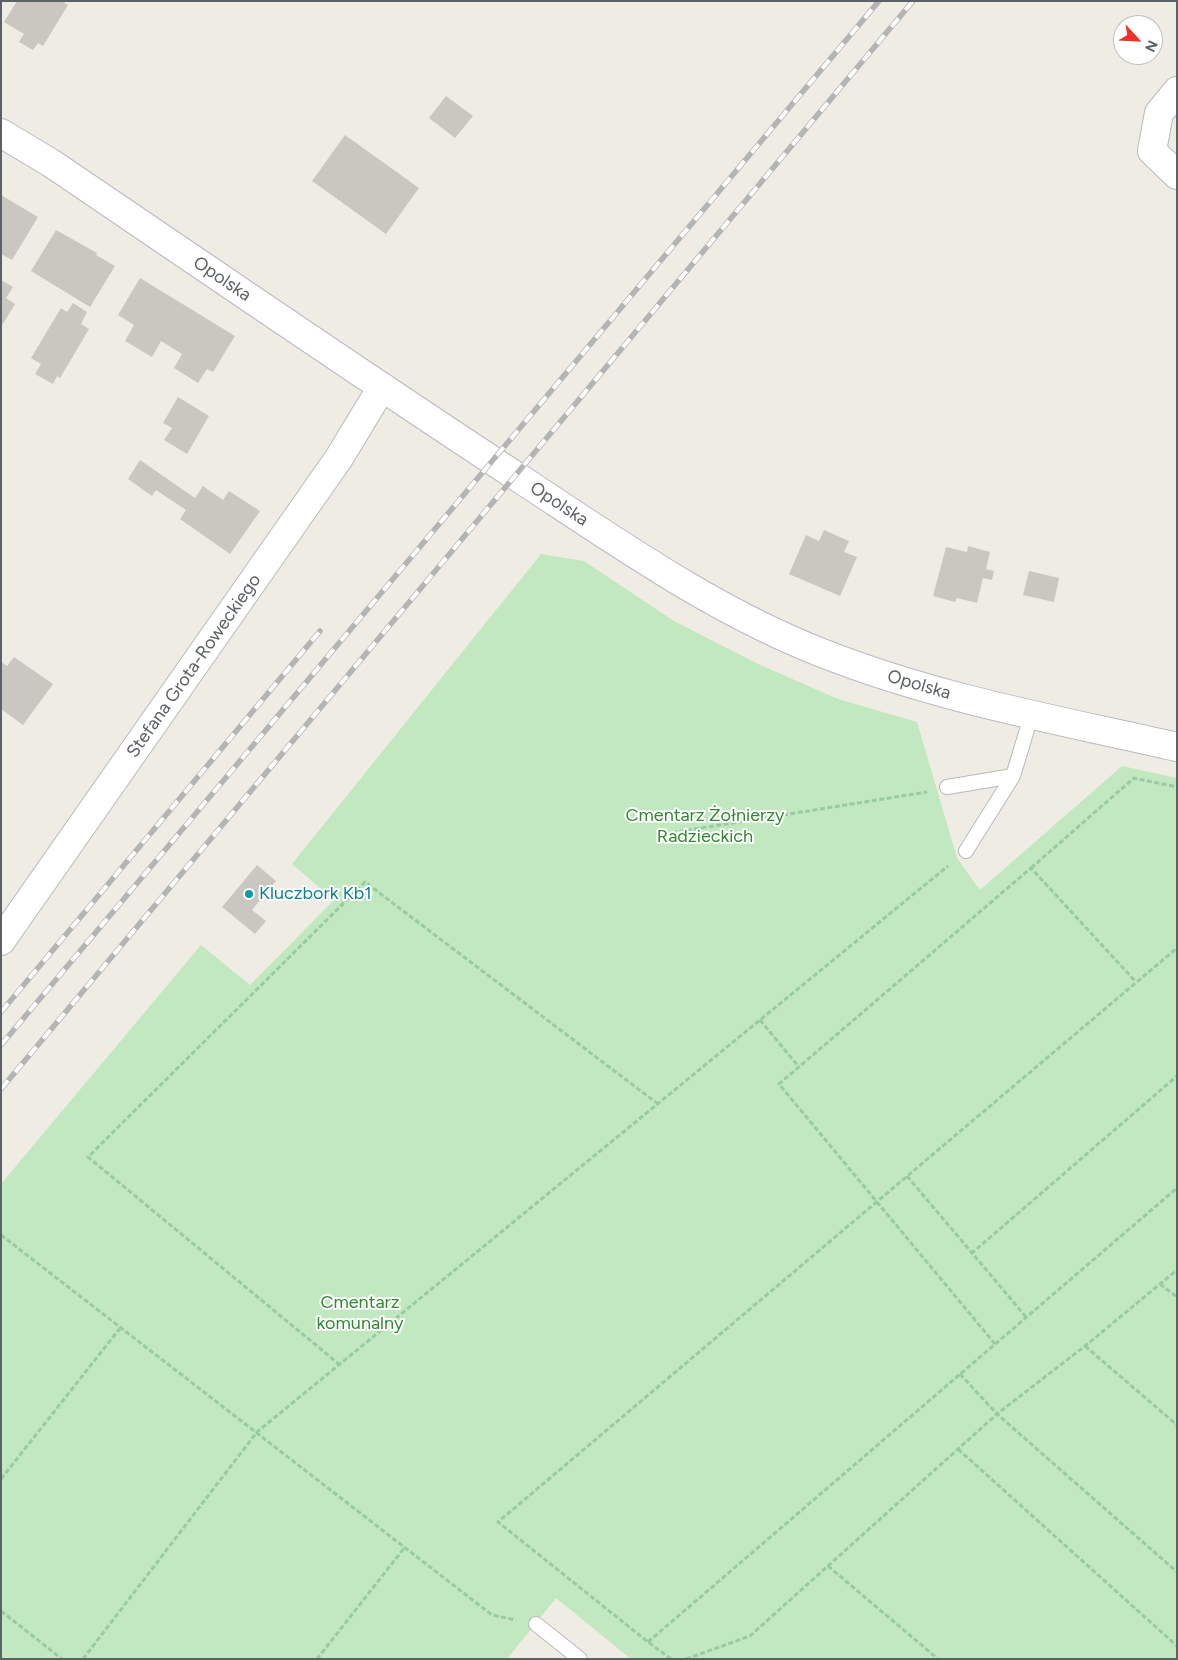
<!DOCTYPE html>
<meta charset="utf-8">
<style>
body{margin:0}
#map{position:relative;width:1178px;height:1660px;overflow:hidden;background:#efece4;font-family:Figtree,sans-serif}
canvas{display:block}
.frame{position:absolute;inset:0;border:2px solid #5c6165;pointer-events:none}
.north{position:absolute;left:1113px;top:15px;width:50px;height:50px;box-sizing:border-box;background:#fff;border:1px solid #bec0c1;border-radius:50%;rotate:115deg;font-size:14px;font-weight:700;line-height:20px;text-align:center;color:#5c6165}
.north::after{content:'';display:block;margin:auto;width:18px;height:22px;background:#f13028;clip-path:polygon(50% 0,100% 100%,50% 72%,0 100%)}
</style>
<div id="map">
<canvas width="1178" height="1660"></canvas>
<div class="frame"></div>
<div class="north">N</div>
</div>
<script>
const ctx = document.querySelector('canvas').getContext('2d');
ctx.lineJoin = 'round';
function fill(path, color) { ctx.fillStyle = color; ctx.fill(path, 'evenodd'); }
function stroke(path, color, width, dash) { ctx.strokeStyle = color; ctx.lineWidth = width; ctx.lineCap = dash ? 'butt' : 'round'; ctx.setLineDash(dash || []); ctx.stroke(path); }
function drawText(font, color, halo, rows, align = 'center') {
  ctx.font = font + ' Figtree,sans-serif'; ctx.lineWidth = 4; ctx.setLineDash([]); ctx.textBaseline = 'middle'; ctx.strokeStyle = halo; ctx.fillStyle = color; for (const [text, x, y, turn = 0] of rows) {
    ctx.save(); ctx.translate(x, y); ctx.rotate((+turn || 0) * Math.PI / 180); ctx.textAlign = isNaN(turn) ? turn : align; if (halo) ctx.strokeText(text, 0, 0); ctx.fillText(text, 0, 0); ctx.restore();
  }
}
fill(new Path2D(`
 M541,554L584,561L674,621L758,664L838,699L917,722L957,858L980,890L1122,766L1177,778V1659H631L556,1598L507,1659H1V1184L201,945L250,985L334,900L292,864Z`), '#c1e8bf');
fill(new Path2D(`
 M17,1H62L68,5L43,46L38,43L33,50L19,42L24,34L4,22Z
 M446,96L473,116L455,138L429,118Z
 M345,135L419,188L386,234L312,181Z
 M1,195L38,217L12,260L1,254Z
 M56,230L97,253L96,255L115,266L90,307L31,271Z
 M140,278L235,336L213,372L207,369L198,383L174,368L182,354L161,341L152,357L125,341L134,325L118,315Z
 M1,280L13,287L6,298L15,304L1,327Z
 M73,303L87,312L81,324L89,329L60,378L57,376L53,384L35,374L41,364L31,358L61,308L67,312Z
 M178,397L209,416L187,454L164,440L172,428L163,423Z
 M140,460L195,498L203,486L223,500L229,491L260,511L230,554L180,519L186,510L156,490L152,496L128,479Z
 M824,530L849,541L844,552L857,557L840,596L789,574L806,535L819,541Z
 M968,546L990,552L986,569L994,571L992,580L983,578L977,603L957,598L955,602L933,596L946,547L967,552Z
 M1029,571L1059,578L1054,602L1023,595Z
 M14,657L53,684L23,725L1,709V662L7,666Z
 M257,865L276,881L252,910L266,921L255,934L222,907Z`), '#cac7c1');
const service = new Path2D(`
 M947,787L1013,776L1032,713
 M966,851L1013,776
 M536,1624L580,1659`);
const minor = new Path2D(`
 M1177,91L1159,113L1152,151L1177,175
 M1,941L339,458L382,387`);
const secondary = new Path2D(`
 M1,133L51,163C206,268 360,374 516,476C614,540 712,610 822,653C936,698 1058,720 1177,747`);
stroke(service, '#b7babf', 16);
stroke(minor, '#b7babf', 30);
stroke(secondary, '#b8bbc1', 30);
stroke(new Path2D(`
 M657,835L927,792
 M1031,868L1134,778L1177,787
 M760,1020L799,1067
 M907,1176L972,1253
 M1,1235L492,1615L516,1620
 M1160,1284L1177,1297
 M1026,1317L972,1253L1177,1076
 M995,1344L779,1084L1031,868L1136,982
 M1085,1346L1177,1425
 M340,1365L88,1157L365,882L658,1104
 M960,1374L997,1414L1177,1572
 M958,1449L1177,1646
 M1,1479L121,1327
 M828,1566L938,1659
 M1,1611L62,1659
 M648,1642L1177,1188
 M83,1659L257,1432L948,866
 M317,1659L405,1547
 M671,1659L648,1642L498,1522L1177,948
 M686,1659L750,1636L997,1414L1085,1346L1177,1270`), '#98caa4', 3, [5, 2.5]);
stroke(service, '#fff', 14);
stroke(minor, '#fff', 28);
stroke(secondary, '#fff', 28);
const rail = new Path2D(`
 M1,1012L320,631
 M1,1045L879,1
 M1,1089L913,1`);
stroke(rail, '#b3b4b5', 5.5);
stroke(rail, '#fff', 4, [11]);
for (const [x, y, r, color] of [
 [249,894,5,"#0f9aa8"]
]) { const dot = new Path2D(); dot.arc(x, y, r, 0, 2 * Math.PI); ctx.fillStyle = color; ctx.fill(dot); stroke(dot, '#fff', 2); }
drawText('18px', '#5c6165', '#fff', [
 ["Opolska",222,279,34],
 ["Opolska",559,504,33],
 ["Stefana Grota-Roweckiego",194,666,-55],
 ["Opolska",919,685,16]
]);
drawText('18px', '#318732', '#fff', [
 ["Cmentarz Żołnierzy",705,816],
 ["Radzieckich",705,837],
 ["Cmentarz",360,1303],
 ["komunalny",360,1324]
]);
drawText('18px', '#0d838f', '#fff', [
 ["Kluczbork Kb1",259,894]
], 'left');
</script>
